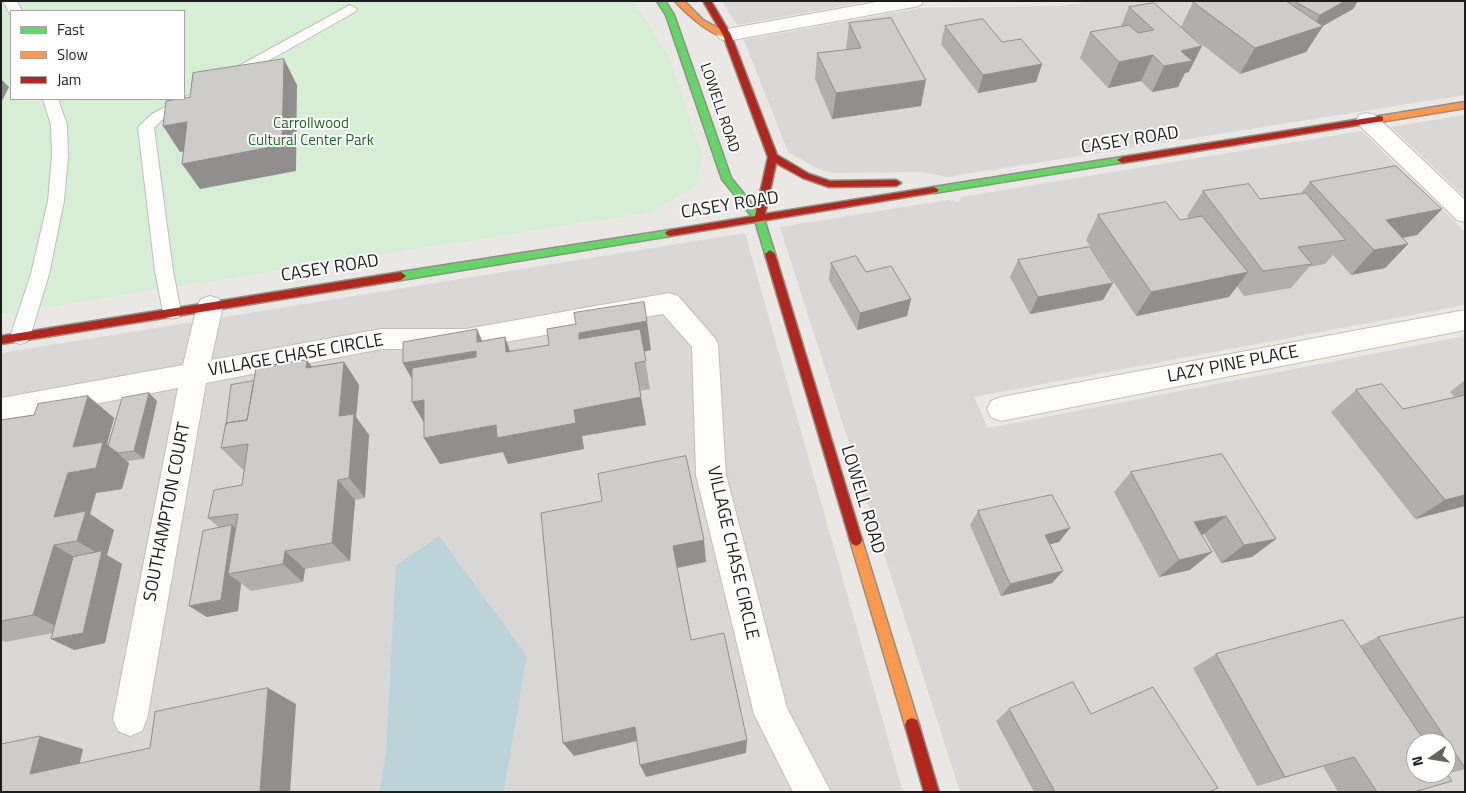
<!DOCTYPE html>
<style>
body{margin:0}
#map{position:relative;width:1466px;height:793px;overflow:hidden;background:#eae8e4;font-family:"Titillium Web",sans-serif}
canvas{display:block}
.frame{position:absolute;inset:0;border:2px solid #1c1c1c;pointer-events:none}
.legend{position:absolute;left:10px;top:10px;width:175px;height:90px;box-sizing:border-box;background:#fff;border:1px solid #a4a4a4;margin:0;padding:6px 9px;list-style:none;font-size:15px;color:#1c1c1c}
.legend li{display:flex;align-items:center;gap:10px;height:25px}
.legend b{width:25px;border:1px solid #a4a4a4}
.north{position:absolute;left:1406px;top:733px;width:50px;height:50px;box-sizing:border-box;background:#fff;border:1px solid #a4a4a4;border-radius:50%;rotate:257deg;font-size:14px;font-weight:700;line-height:20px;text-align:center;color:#1c1c1c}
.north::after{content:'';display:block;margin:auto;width:18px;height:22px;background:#646362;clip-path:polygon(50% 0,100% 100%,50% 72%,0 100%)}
</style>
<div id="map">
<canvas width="1466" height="793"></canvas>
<div class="frame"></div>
<ul class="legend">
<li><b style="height:6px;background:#63d668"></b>Fast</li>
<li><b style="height:6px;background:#ff974d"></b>Slow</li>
<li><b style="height:6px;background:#b3261e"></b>Jam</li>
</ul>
<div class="north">N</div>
</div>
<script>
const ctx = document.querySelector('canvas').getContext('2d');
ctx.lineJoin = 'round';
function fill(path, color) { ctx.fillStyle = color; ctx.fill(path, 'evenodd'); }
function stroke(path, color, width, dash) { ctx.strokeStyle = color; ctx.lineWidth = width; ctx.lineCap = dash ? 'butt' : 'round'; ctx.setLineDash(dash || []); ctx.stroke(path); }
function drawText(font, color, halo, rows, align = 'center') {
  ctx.font = font + ' "Titillium Web",sans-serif'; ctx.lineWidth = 4; ctx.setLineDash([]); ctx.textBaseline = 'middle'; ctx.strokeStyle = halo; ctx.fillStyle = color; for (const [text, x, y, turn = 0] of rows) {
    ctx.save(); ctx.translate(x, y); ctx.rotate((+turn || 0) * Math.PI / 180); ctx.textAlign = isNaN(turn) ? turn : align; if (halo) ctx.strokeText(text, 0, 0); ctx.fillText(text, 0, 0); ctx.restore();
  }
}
fill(new Path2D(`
 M722,1H871L737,25Z
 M1096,1H1465V95L947,177L920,172L833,173L816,168L788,152L744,40L921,8L1059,6Z
 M1465,115V197L1391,127Z
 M1362,131L1465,232V305L974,397L988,428L1465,336V792H960L780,227L948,200L959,202L961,197ZM1416,743H1446V773H1416Z
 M745,233L903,792H504L527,656L386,752L379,792H1V353Z`), '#d9d8d6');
fill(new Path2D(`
 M1,1H633L669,56L702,156L695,187L651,212L1,314ZM11,11H184V99H11Z`), '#d5eed4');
fill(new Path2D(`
 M439,536L527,656L504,792H379L386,752L396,565Z`), '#bbd4da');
const lane = new Path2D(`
 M3,1H17L22,11H11L10,14Z
 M350,5L357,9L355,12L234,80H224L222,77L224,74Z
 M189,95L194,97L197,100L194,103L162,120L154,128L173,271L181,312L179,317L172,319L165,317L163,312L155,271L138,127L152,114Z
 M43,99H58L67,125L68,156L64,201L49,274L30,337L27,342L20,344L13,342L10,337L31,274L48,201L52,156L51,125Z`);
const street = new Path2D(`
 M882,1H923L921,5L914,7L727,41L720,39L717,35L720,31L727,29Z
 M1367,113L1375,115L1465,200V222L1457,220L1359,125L1356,120L1359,115Z
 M669,293L678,296L714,337L718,344L726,475L787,708L831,792H793L754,714L696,475L692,347L663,314L466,349H381L206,383L147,719L142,731L130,736L118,731L113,719L178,388L1,422V398L183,365L197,306L201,299L210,296L219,299L223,306L211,360L381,329H466Z
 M1465,310V330L1001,421L991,417L987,409L991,401L1001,397Z`);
const fast = new Path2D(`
 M657,1H665L674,15L731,178L764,219L775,254L774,257H766L755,220L722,179L666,15Z
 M1122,157L1127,160L1125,162L934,193L929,190L934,187Z
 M670,230L675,233L670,236L401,280L396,276L401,272Z`);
const slow = new Path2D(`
 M675,1H684L703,20L731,35C718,44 684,11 675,1Z
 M1465,102V108L1380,122L1376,119L1380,116Z
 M856,534L860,536L862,540L919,725L917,730L912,732L907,730L905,725L850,540L852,536Z`);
const jam = new Path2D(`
 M703,1H711L731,35L777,155L809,174L830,181L896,180L901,183L896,186L829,187L803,178L776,163L765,214L934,187L939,190L937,192L670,236L667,235L665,233L667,231L670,230L755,216L768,157L723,35Z
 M1380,116L1383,117V121L1122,163L1117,160L1122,157Z
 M770,250L775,254L862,540L860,544L856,546L852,544L850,540L765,254Z
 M401,272L406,276L401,280L1,344V336Z
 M912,718L917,720L919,725L939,792H924L905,725L907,720Z`);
stroke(lane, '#c0bfbd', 2);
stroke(street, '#c0bfbd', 2);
stroke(fast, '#90917f', 3);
stroke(slow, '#90917f', 3);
stroke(jam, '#90917f', 3);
fill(lane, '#fcfcfb');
fill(street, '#fcfcfb');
fill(fast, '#63d668');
fill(slow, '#ff974d');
fill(jam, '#b3261e');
fill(new Path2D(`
 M1196,1H1358L1353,9L1323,26L1306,52L1240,74L1191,36L1189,72L1185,73L1178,87L1152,92L1141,81L1108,88L1080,58L1090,32L1121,26L1129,7L1181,27L1193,2Z
 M849,23L921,106L832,119L815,79L817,53L846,50Z
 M945,26L1002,42L1042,64L1036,82L978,93L941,44Z
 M1310,182L1442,209L1417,235L1403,238L1408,244L1385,268L1351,275L1333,255L1325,264L1309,267L1291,288L1244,296L1237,286L1229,297L1136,316L1086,240L1098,215L1180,220L1189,218L1187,216L1203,191L1260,199L1301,193Z
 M1018,260L1103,300L1030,314L1010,277Z
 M831,263L866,272L911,299L907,316L857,330L829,280Z
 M477,329L482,341L505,337L510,351L651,350L644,352L650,389L640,391L646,425L582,436L584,449L508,464L503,452L440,464L424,438V423L412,402V380L403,363Z
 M307,360L312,367L344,362L359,385L356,417L369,435L365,498L355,500L350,561L305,569L303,582L251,591L241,583L238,611L207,617L189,606L220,528L208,518L242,485L244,469H242L221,448L254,381Z
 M1465,380V506L1415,519L1331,412L1356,390L1403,409L1455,397L1450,392Z
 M88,396L114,418L107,444L108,446L157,401L144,459L127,461L129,463L122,489L96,493L90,514L114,530L107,555L122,564L105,643L74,650L53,633L5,642L1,640V420L34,415Z
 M1131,472L1276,539L1252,557L1221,563L1204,534L1202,535L1190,570L1159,577L1114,492Z
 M978,511L1059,542L1050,544L1063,571L1052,583L1001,596L970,525Z
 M1465,617V769L1447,774L1414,792H1338L1323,766L1257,786L1193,668L1216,654L1360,646L1378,637ZM1416,743H1446V773Z
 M1009,709L1091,714L1209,792H1034L996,721Z`), '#b1afae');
fill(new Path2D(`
 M1345,1H1358L1353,9L1321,27L1323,26L1306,52L1240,74L1255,48L1311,30L1320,15Z
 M1202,46L1189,72L1185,73L1178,87L1152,92L1164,66L1181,51Z
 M1153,55L1141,81L1108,88L1119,62Z
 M284,59L297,85L296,171L200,189L182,164Z
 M1042,64L1036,82L978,93L983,75Z
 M1,79L9,87L1,103Z
 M926,80L921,106L832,119L836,93Z
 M187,122L204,148L180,152L163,126Z
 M1442,209L1417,235L1368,244L1386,220Z
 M1408,244L1385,268L1351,275L1374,250Z
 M1248,272L1229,297L1136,316L1151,292Z
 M1113,283L1103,300L1030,314L1038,297Z
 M911,299L907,316L857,330L860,313Z
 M647,321L651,350L586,361L579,339V333Z
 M477,329L489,358L477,342Z
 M505,337L515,366L506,352Z
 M476,351L488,379L419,391L403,363Z
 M307,360L323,383L306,368Z
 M344,362L359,385L356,417L369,435L365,498L349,478L339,416Z
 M149,393L157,401L144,459L134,451Z
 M88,396L114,418L107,444L129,463L122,489L96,493L90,514L114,530L107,555L122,564L105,643L74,650L51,639L101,555L77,541L54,517L73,447Z
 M641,397L646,425L582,436L584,449L508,464L503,452L440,464L424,438Z
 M424,400L428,429L412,402Z
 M338,480L355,500L350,561L332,543Z
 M1465,495V506L1415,519L1445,500Z
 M1226,516L1204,534L1174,541L1194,522Z
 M232,525L248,539L228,574L241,583L238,611L207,617L189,606Z
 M1070,528L1059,542L1035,548L1045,535Z
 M1276,539L1252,557L1221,563L1244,545Z
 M704,540L706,562L677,568L673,546Z
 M54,545L84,563L66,631L33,615Z
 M285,551L305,569L303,582L283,564Z
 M1212,552L1190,570L1159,577L1179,560Z
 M1063,571L1052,583L1001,596L1010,584Z
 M268,688L296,704L290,792H260Z
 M635,727L641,740L574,756L563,743Z
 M40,736L83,749L75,785L30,774Z
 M747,740L746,753L646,777L640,765Z
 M1354,757L1323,766L1257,786L1285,777Z`), '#908f8d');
const building = new Path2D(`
 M1196,1H1286L1323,26L1255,48L1193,2Z
 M1294,1H1345L1320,15Z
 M1154,3L1202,46L1181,51L1192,61L1164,66L1153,55L1119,62L1090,32L1129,25L1138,33L1154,30L1129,7Z
 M891,18L926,80L836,93L817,53L861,48L849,23Z
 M983,19L1002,42L1021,39L1042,64L983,75L945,26Z
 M284,59L282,145L182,164L187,122L163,126L166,101L190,97L193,73Z
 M1396,166L1442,209L1386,220L1408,244L1374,250L1310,182Z
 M1249,184L1260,199L1306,193L1346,240L1298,247L1312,264L1263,271L1203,191Z
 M1166,202L1180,220L1202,216L1248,272L1151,292L1098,215Z
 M1090,247L1113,283L1038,297L1018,260Z
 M856,256L866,272L891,266L911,299L860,313L831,263Z
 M644,302L647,321L579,333V339L640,329L646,361L635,363L641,397L574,410L576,423L497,438L496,425L424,438V400L412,402V368L476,357V351L403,363V342L477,329V342L505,337L506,352L549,345L547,329L576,324L574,313Z
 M307,360L306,368L344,362L339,416L354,414L349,478L338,480L332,543L285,551L283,564L228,574L238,514L208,518L214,490L242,485L248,444L221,448L226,423L247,420L256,368Z
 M254,381L247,420L226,423V425L231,385Z
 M1382,384L1403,409L1465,395V495L1445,500L1356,390Z
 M149,393L134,451L118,453L108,446L122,398Z
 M88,396L73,447L103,442L96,468L68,473L54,517L86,511L77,541L54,545L33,615L1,621V420L34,415L38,404Z
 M1222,454L1276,539L1244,545L1226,516L1194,522L1212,552L1179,560L1131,472Z
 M686,456L704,540L673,546L691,640L724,633L747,740L640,765L635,727L563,743L541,513L602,501L598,474Z
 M1052,495L1070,528L1045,535L1063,571L1010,584L978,511Z
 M232,525L221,600L189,606L203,531Z
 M102,551L83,633L51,639L73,557Z
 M1465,617V768L1378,637Z
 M1343,620L1426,743H1416V773L1446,772L1452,781L1414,792H1377L1354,757L1285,777L1216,654Z
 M1073,682L1091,714L1153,687L1218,788L1209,792H1055L1009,709Z
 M268,688L260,792H1V744L40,736L30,774L150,748L155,712Z`);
fill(building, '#ceccca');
stroke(building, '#908f8d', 1);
drawText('15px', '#1c1c1c', '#fff', [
 ["LOWELL ROAD",719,108,71]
]);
drawText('15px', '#176c1d', '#fff', [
 ["Carrollwood",311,124],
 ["Cultural Center Park",311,141]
]);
drawText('18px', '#1c1c1c', '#fff', [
 ["CASEY ROAD",1130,141,-9],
 ["CASEY ROAD",730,206,-9],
 ["CASEY ROAD",330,269,-9],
 ["VILLAGE CHASE CIRCLE",296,356,-10],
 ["LAZY PINE PLACE",1233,365,-11],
 ["LOWELL ROAD",862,500,73],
 ["SOUTHAMPTON COURT",168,512,-79],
 ["VILLAGE CHASE CIRCLE",732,553,77]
]);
</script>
